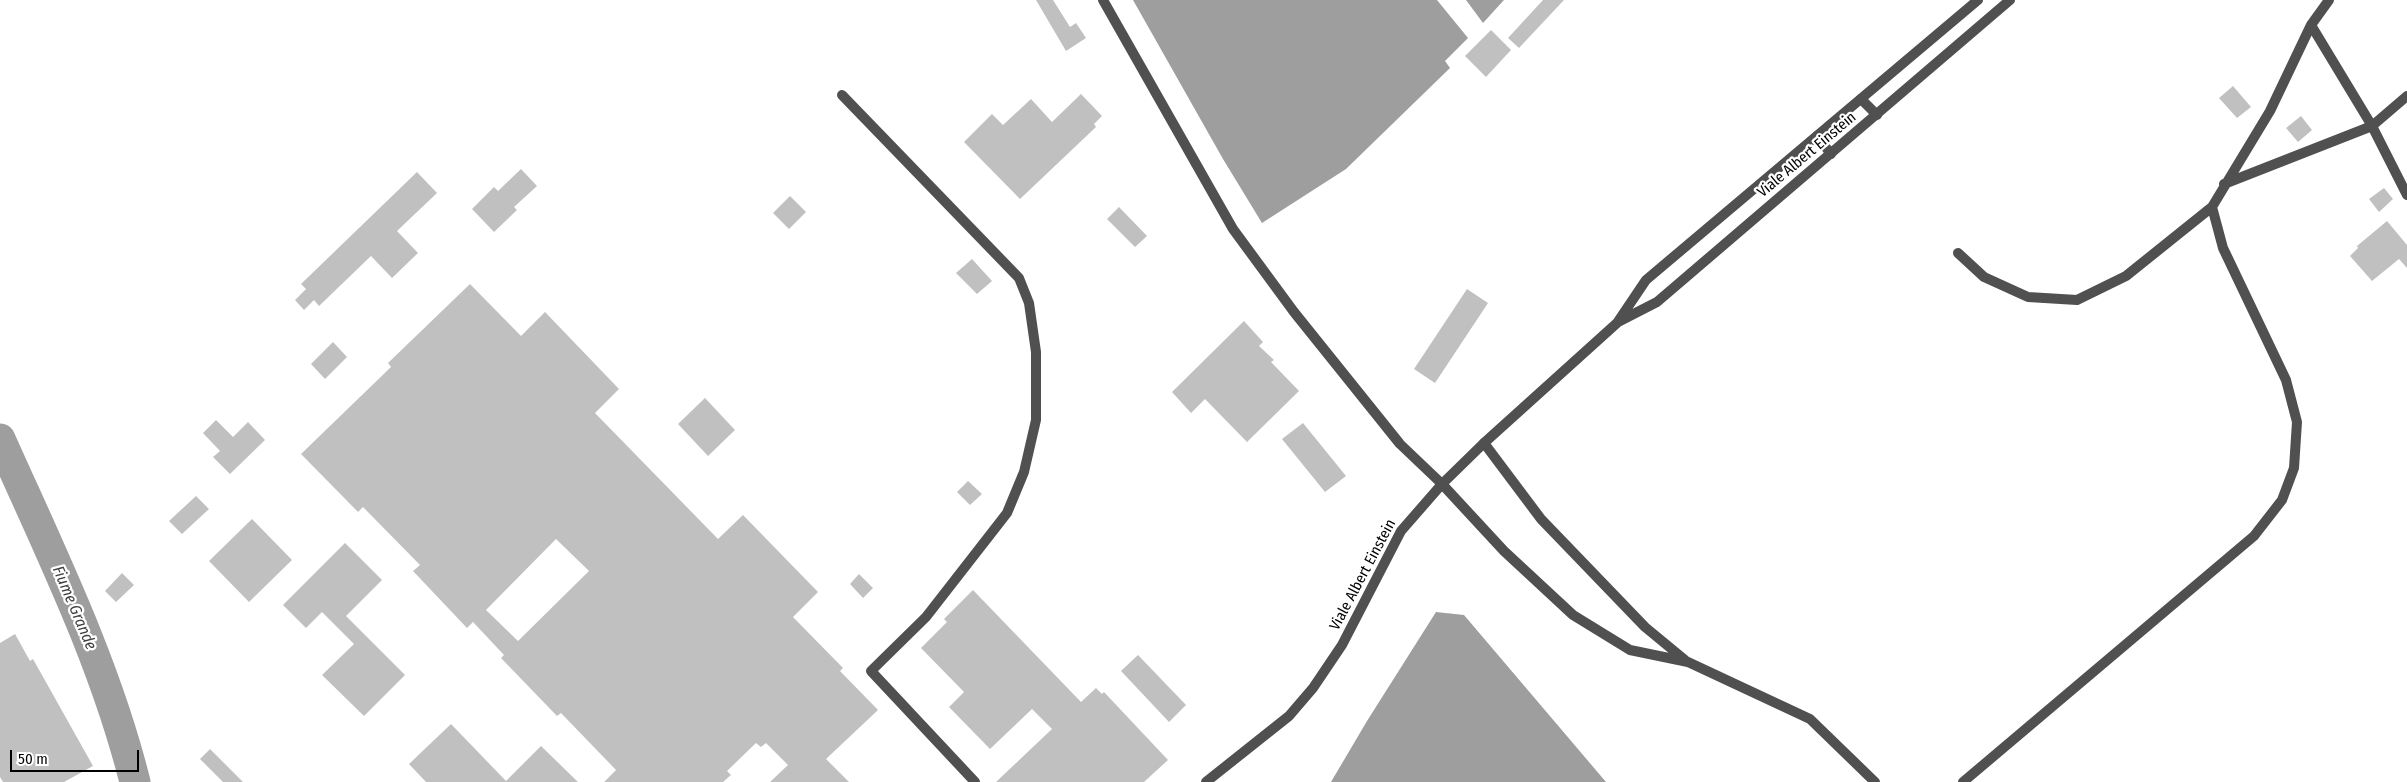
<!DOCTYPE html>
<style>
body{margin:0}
#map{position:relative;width:2407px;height:782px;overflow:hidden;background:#fff;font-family:"Fira Sans Condensed",sans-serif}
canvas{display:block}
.scale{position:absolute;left:10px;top:750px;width:129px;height:22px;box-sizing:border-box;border:2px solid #000;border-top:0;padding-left:6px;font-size:15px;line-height:18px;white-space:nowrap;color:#000;-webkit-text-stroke:4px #fff;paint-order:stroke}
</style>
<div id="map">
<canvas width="2407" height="782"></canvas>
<div class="scale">50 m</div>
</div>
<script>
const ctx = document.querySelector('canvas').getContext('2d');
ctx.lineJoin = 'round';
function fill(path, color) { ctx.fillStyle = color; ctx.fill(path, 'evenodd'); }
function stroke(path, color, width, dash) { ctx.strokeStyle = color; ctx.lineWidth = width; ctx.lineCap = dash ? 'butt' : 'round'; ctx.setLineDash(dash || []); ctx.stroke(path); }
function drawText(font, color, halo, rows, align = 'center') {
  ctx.font = font + ' "Fira Sans Condensed",sans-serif'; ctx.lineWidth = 4.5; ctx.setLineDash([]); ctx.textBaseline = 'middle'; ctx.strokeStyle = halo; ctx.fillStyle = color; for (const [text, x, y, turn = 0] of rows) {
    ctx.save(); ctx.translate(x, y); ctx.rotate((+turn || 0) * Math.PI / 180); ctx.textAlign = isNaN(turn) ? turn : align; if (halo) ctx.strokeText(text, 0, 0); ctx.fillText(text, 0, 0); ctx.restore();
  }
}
fill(new Path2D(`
 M1133,0H1437L1468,38L1445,61L1450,68L1346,169L1262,223L1223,159Z
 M1466,0H1504L1483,23Z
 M1436,612L1464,615L1606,782H1331L1367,721Z`), '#9e9e9e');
stroke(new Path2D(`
 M0,439C50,551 105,662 135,782`), '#9e9e9e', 31);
fill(new Path2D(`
 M1036,0H1053L1070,27L1076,23L1086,38L1066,51Z
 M1543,0H1564L1519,48L1508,38Z
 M1491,30L1511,50L1486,77L1465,56Z
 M2233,86L2251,107L2237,118L2219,98Z
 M1081,94L1102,116L1094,124L1096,127L1020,199L964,142L992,114L1003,125L1031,99L1052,122Z
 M2301,116L2312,130L2298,142L2286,128Z
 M521,169L537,186L514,207L517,210L494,232L472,209L494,187L498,191Z
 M417,172L437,193L397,231L418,253L392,278L371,256L319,306L314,300L304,310L295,300L306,289L301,284Z
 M2384,188L2393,199L2379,212L2369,199Z
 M790,196L806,212L789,229L773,213Z
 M1119,207L1147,236L1135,247L1107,219Z
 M2387,221L2407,245V268L2399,259L2372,281L2350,256L2358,248L2357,246Z
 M972,259L992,281L977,294L956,273Z
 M470,284L521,336L545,312L619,389L595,413L718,539L743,515L818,592L793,617L843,668L840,671L878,710L826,759L849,782H770L788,765L766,743L761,747L756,743L727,771L731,775L723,782H604L616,770L561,713L557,716L501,658L504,655L473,622L467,628L413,571L420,565L363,507L358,512L301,454L391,367L388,363ZM556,539L589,571L518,641L486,610Z
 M1467,289L1488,303L1435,383L1414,369Z
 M1244,321L1263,342L1259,346L1274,360L1271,362L1299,391L1247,442L1205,399L1191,413L1172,392Z
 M333,342L347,357L325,379L311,364Z
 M705,398L735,430L708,456L678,424Z
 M216,420L233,437L248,422L265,440L230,474L213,457L220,451L203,433Z
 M1303,423L1346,476L1325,492L1282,439Z
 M968,481L982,494L970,505L957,492Z
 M196,496L209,509L182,534L169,521Z
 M252,519L292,560L249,602L209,561Z
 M345,543L382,580L346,616L405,675L364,716L322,675L354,644L322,612L306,628L283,605Z
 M122,573L134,585L116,602L105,591Z
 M859,574L873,588L863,598L850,584Z
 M973,590L1081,702L1096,688L1102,694L1104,692L1168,760L1144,782H996L1052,729L1032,709L990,749L949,707L964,692L921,648L947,622L944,619Z
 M15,634L30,661L33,659L93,766L64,782H3L0,777V643Z
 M1138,655L1186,705L1169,722L1121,671Z
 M451,724L506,781L541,746L578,782H426L409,764Z
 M210,749L243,782H223L200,759Z`), '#c0c0c0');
stroke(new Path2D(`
 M1103,0L1233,229L1294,312L1400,444L1442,484L1504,551L1573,615L1630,650L1688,662L1810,719L1875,782
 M2329,0L2311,25L2372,126L2407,195
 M842,95L1019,278L1029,303L1036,352V420L1024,472L1007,513L926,617L871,671L975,782
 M1861,99L1877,115
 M1817,136L1831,154
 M2224,184L2372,126L2407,96
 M1958,253L1984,277L2028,297L2077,300L2126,276L2212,207L2270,111L2311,25
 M1484,443L1541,519L1645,627L1685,660
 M1963,782L2254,536L2282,500L2294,468L2297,422L2286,380L2223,248L2212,207`), '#505050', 10);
stroke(new Path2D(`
 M1618,322L1657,302L2010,0
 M1206,782L1289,716L1313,688L1342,645L1401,531L1442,484L1484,443L1617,323L1646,280L1978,0`), '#505050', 10);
drawText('15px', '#000', '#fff', [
 ["Viale Albert Einstein",1807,155,-40],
 ["Viale Albert Einstein",1363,575,-62]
]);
drawText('italic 16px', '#3f3f3f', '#fff', [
 ["Fiume Grande",74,608,67]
]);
</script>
